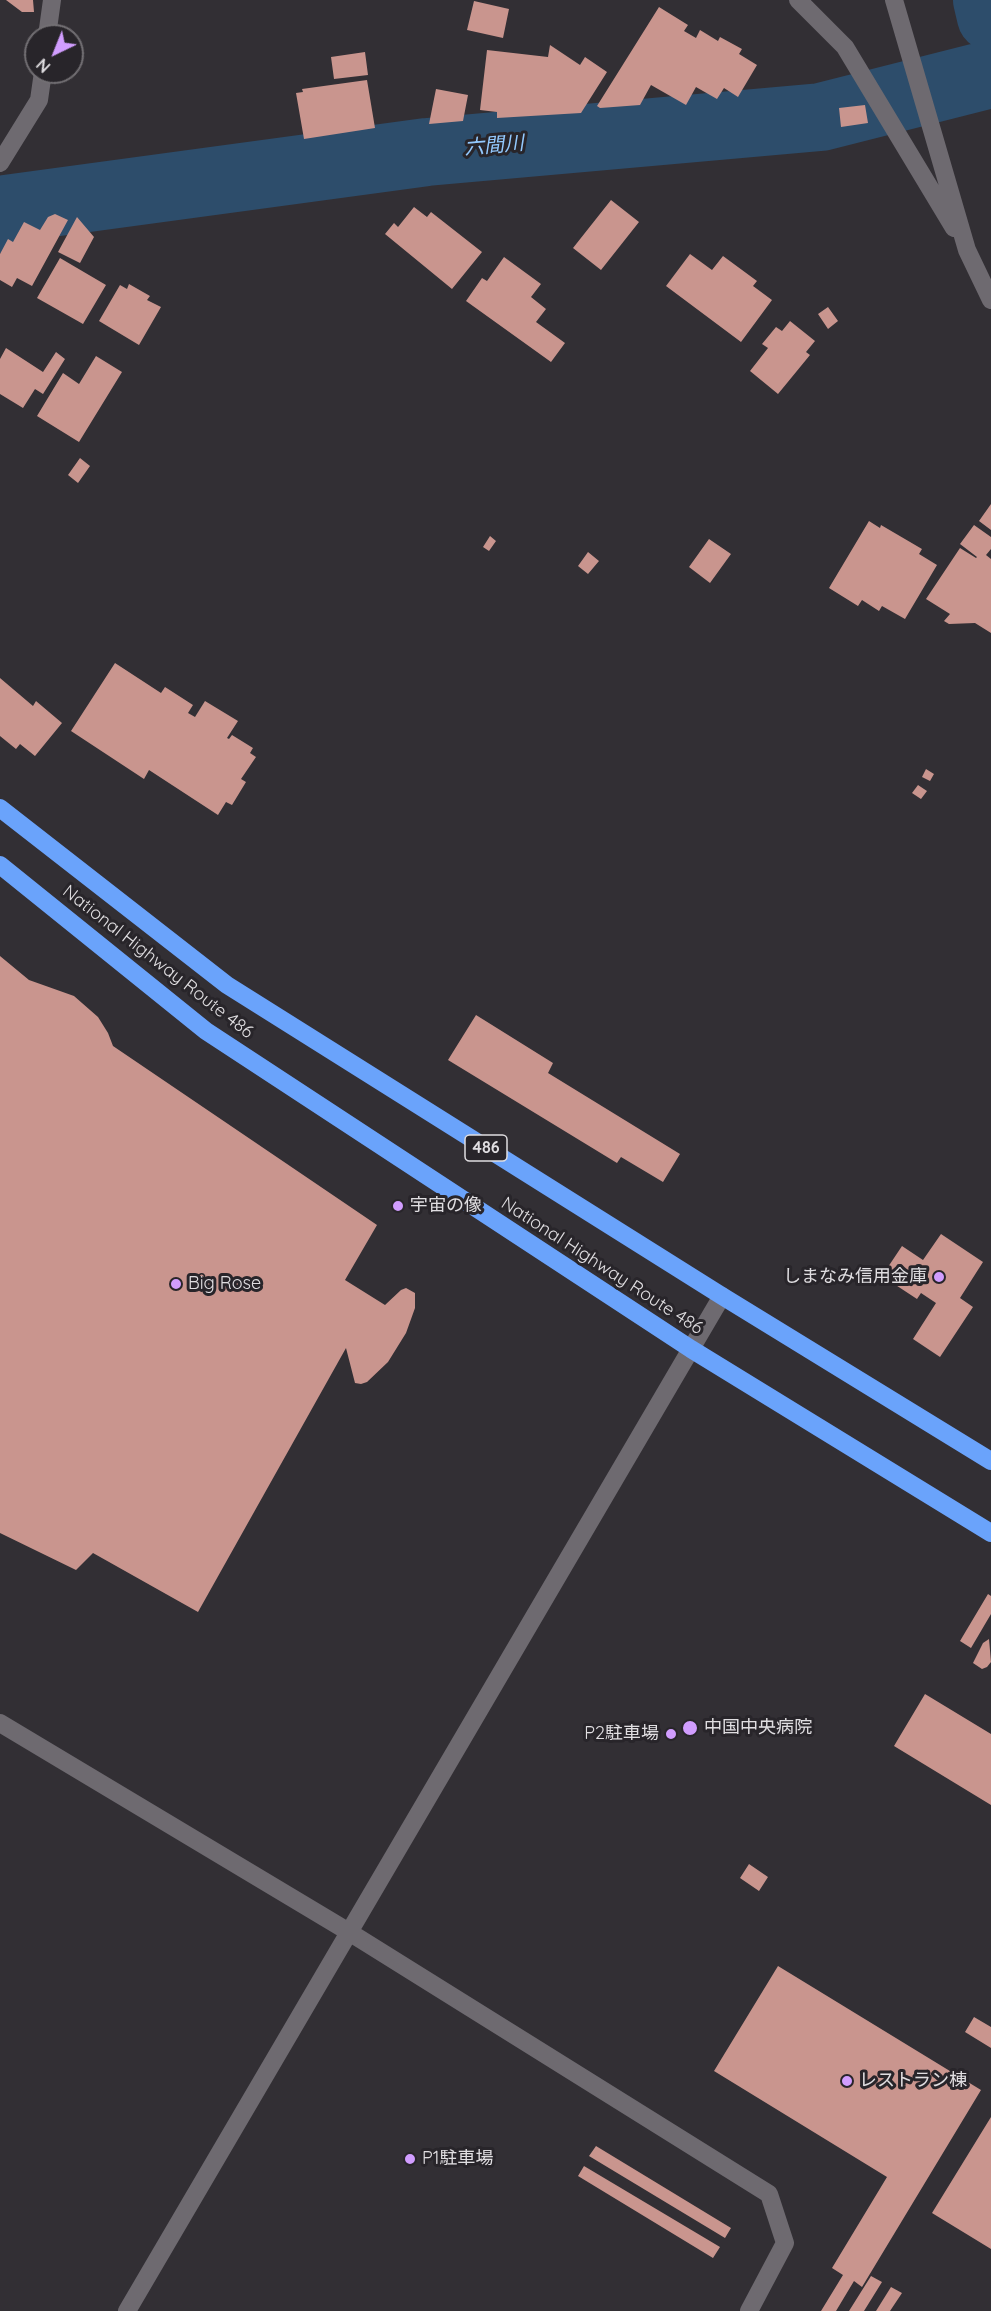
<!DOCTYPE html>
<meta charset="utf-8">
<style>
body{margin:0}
#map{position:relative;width:991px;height:2311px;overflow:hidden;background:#322f34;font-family:Quicksand,sans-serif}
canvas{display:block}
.north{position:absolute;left:24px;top:24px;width:60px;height:60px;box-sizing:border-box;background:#28252a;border:2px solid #726f73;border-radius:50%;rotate:223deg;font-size:16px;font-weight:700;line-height:24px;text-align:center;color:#e0dee1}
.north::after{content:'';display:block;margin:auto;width:21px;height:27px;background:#d19dfe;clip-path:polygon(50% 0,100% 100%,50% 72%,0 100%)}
</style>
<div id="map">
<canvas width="991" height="2311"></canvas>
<div class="north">N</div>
</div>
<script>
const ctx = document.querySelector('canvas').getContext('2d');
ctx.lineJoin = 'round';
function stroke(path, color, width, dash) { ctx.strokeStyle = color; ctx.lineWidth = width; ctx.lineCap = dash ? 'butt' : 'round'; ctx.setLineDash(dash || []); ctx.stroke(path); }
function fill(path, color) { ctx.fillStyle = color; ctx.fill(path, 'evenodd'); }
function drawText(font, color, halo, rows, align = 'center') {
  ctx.font = font + ' Quicksand,"Noto Sans JP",sans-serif'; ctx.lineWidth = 6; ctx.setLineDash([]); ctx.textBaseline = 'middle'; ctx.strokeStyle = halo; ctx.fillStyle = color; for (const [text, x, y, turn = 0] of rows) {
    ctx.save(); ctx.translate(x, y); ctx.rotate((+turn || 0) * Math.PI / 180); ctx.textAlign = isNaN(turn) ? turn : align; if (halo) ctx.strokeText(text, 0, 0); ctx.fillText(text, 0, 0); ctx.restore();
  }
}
stroke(new Path2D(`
 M987,0L991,17
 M0,219L6,209L427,152L821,117L991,74`), '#2d4d6b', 68);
fill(new Path2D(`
 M6,0H33L34,12H22Z
 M474,1L509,9L503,38L467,30Z
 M659,7L688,25L684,31L696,38L700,30L718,41L720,37L742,49L739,54L757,65L738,97L724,88L717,99L696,87L686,105L651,85L640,105L600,108L597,106Z
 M550,45L580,65L585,57L607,72L581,113L497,118V112L480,110L487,50L548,57Z
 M365,52L368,75L334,79L331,57Z
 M367,80L375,128L304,139L296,93L303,92L302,89Z
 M436,89L468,95L463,121L429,124Z
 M865,105L868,123L841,127L839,108Z
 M611,200L639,222L601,270L573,248Z
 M414,207L427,217L431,212L482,252L452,289L385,234L394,223L398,227Z
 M55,214L68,220L32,286L17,278L12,287L0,280V254L8,239L13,242L24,222L40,230L48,217Z
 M77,217L94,237L80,263L58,252Z
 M690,254L712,270L723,256L757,281L753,286L772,300L741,342L666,286Z
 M504,257L541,284L531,297L546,309L536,322L565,343L551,362L466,301L482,278L487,281Z
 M60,258L106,285L83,324L37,298Z
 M129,284L150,296L147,300L161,307L139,345L99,321L120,285L127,289Z
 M828,307L838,321L828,329L818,314Z
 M790,321L815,341L806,352L810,355L778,394L750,371L768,348L762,344L776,327L782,331Z
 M6,348L43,372L56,352L65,359L43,394L35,389L23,408L0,394V359Z
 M96,356L122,372L79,442L37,416L63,373L79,384Z
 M80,458L90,466L78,483L68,475Z
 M991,504V530L979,521Z
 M869,521L880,528L881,525L922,549L919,554L937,565L905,619L882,606L879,611L862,600L858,606L829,588Z
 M974,525L991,537V549L986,555L991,559V633L975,623L949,624L944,621L950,614L926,599L960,548L976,558L977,557L960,544Z
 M490,536L496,541L489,551L483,547Z
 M709,539L731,554L710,583L689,567Z
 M588,552L599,561L588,574L578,566Z
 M115,663L161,693L165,687L193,705L188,713L195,717L205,701L238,721L227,738L229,739L232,735L253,748L250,753L256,757L241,779L246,782L232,805L226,802L218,815L149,770L144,779L71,731Z
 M0,678L33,706L36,701L62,723L35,756L20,744L16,749L0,736Z
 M926,769L934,774L930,781L922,777Z
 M918,785L927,791L921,799L912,793Z
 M0,956L29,980L74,996L98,1017L108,1033L113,1046L377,1225L345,1280L385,1305L401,1290L406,1288L415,1293V1308L406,1333L388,1362L367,1382L361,1384L355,1383L346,1348L198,1612L93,1553L76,1570L0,1533Z
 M476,1015L553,1063L548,1073L680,1154L663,1182L621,1157L617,1163L448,1060Z
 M941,1234L983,1262L960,1298L973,1307L940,1357L913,1339L936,1303L921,1293L917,1299L882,1276L902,1246L923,1260Z
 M988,1594L991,1596V1614L971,1648L960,1641Z
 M989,1639L991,1662L987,1667L982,1669L973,1663L983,1643Z
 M925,1694L991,1734V1805L894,1746Z
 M749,1864L768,1877L759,1891L740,1878Z
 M778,1966L981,2090L862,2287L854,2281L836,2311H821L843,2275L832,2268L887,2177L714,2071Z
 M974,2017L991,2027V2048L965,2032Z
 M991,2117V2249L932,2213Z
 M596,2146L731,2228L725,2238L589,2156Z
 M584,2166L720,2247L713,2258L578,2176Z
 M871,2276L882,2282L864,2311H849Z
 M891,2287L902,2293L890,2311H876Z`), '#c9958e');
stroke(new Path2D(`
 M798,0L845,47L954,228
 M894,0L967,250L991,300
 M47,36L52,0
 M0,163L39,100L43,72
 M0,1723L349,1932L769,2194L785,2243L749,2311
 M127,2311L722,1296`), '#6e6a70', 18);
stroke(new Path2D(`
 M0,808L227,985L722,1296L991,1461
 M0,865L206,1031L691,1349L991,1533`), '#6aa3fb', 18);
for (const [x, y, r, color] of [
 [398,1206,6,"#d19dfe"],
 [939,1277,6,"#d19dfe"],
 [176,1284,6,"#d19dfe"],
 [690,1728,8,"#d19dfe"],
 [671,1734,6,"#d19dfe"],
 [847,2081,6,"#d19dfe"],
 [410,2159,6,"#d19dfe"]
]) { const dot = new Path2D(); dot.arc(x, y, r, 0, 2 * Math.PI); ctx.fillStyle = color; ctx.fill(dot); stroke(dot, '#28252a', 2); }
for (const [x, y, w] of [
 [486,1148,42]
]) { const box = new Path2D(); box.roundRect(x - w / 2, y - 13, w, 26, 4.5); ctx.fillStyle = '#28252a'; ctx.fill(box); stroke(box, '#e0dee1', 1.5); }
drawText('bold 16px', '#e0dee1', null, [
 ["486",486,1148]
]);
drawText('18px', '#e0dee1', '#28252a', [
 ["National Highway Route 486",158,962,38],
 ["National Highway Route 486",602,1266,33]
]);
drawText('18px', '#e0dee1', '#28252a', [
 ["宇宙の像",410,1206],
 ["しまなみ信用金庫",927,1277,"right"],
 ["Big Rose",188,1284],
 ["中国中央病院",704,1728],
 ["P2駐車場",659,1734,"right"],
 ["レストラン棟",859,2081],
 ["P1駐車場",422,2159]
], 'left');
drawText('italic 20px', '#93c9fe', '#28252a', [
 ["六間川",494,146,-5]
]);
</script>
